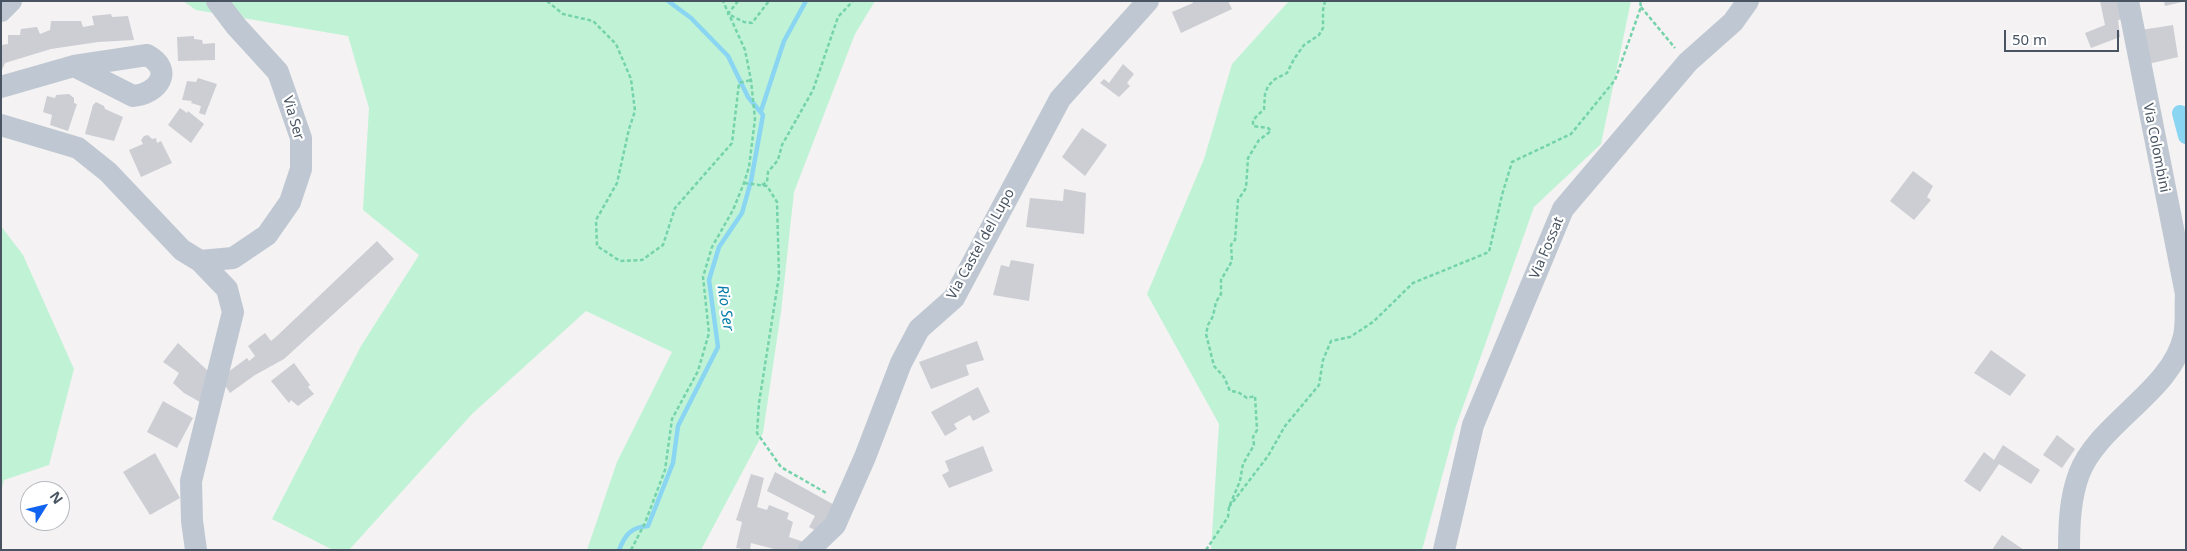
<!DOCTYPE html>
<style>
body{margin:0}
#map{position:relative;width:2187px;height:551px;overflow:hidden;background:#f4f2f2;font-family:"Noto Sans",sans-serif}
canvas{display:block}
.frame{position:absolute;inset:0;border:2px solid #485461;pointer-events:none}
.north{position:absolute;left:20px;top:481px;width:50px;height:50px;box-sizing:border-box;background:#fff;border:1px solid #b6bbc0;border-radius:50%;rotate:54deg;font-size:14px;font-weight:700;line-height:20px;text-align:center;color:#485461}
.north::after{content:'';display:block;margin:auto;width:18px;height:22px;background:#1064f1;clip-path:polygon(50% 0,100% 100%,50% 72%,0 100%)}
.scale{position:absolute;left:2004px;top:30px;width:115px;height:22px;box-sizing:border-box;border:2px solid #485461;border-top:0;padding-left:6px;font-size:15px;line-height:18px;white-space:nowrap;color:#485461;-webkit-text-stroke:4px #fff;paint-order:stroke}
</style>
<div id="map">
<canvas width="2187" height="551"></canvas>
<div class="frame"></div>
<div class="north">N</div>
<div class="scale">50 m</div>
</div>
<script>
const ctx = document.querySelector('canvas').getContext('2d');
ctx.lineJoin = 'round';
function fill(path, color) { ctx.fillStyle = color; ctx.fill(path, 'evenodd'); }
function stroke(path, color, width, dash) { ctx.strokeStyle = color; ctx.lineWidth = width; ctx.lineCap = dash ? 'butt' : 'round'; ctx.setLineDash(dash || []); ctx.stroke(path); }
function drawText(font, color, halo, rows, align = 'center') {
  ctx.font = font + ' "Noto Sans",sans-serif'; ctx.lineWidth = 4.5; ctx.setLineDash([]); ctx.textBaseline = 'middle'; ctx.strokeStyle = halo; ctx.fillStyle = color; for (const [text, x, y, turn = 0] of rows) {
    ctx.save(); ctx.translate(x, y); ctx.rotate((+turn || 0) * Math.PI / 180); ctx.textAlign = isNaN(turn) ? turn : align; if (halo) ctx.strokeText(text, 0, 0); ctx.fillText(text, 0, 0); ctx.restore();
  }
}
fill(new Path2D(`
 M183,1H875L855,34L794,192L781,312L763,433L701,550H587L617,462L672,352L586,311L472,414L349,550H333L272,519L361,346L419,255L363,210L369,108L348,36L196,10Z
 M1289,1H1631L1601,144L1534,207L1455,429L1422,550H1211L1219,424L1147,294L1204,159L1232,64Z
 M1,226L23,255L74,369L49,465L4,480L1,492Z`), '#c0f3d6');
stroke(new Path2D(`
 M761,111L784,41L806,1
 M619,550C625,535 631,527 648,526L673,463L678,426L718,347L709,280L719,247L742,213L751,181L763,115L748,97L728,56L691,18L668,1`), '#8ad6f2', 4.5);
stroke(new Path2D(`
 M2180,113L2186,136`), '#8ad6f2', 16);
fill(new Path2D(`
 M1192,1H1228L1232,9L1181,33L1172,12L1193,3Z
 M2100,1H2121L2125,19L2118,20L2120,37L2091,48L2085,33L2105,25Z
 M2164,1H2182V2L2165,6Z
 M111,14L112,17L128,16L134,40L98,42L51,49L5,63L1,72V45L8,44V35H20L21,29L37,27L40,34L50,30L51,21H81L83,27L94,25L92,16Z
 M2173,25L2178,57L2148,64L2141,30Z
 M194,36V39L202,40L203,44L215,43V60L178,61L177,37Z
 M1123,64L1134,74L1127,83L1130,86L1119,97L1100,83L1104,79L1109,83Z
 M198,78L217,84L205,115L199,113L201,106L191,103L192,101L182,100L187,81L196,82Z
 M69,94L74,98V103L77,104L68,131L50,125L52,115L43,112L47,96L55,98L56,95Z
 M96,102L104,106L105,109L123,117L114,141L85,134L93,105Z
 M180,108L187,113L188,111L204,124L191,143L168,125Z
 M1082,128L1107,145L1085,176L1062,157Z
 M148,135L152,139L156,138L157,143L161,141L172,163L141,177L129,150L143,144L141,140L144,136Z
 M1913,171L1933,186L1927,197L1931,200L1914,220L1890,201Z
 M1064,189L1086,193L1084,234L1026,227L1030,198L1063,201Z
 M377,241L394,259L284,359L255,375L230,393L220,378L247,358L249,361L255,356L248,346L265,333L271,341L278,335Z
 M1011,260L1034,264L1029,301L993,295L1001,265L1009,267Z
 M977,341L984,360L966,365L969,375L931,389L919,362Z
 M178,343L207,370L215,374L207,406L184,393L173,383L179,373L163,362Z
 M1991,350L2026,375L2010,396L1974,373Z
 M294,363L310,385L308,387L314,394L298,406L291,400L289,403L271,381Z
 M978,387L990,412L973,421L970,415L954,424L957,429L945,436L931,412Z
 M163,401L193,418L177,448L147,432Z
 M2057,435L2075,449L2062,468L2043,455Z
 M2003,445L2040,470L2031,484L1999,464L1980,492L1964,481L1984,452L1994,460Z
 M983,446L993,471L949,488L942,475L949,471L945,461Z
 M155,453L180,498L150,515L123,472Z
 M775,472L838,507L822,534L809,527L815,516L767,491Z
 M751,474L764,478L757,507L767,510L769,505L789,513L787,519L793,522L789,537L804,542L800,550H778L751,543L750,550L736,548L742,522L736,520Z
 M2002,535L2024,550H1992Z`), '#ccced4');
stroke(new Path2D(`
 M547,1L563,14L593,21L616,44L631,79L635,111L629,129L617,183L596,220L597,246L620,261L642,260L663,245L675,208L732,143L739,83L751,80
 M738,1L728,14L744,22L752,23L769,1
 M1641,7L1675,48
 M744,183L767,186L777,202L779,276L759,403L757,433L781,467L828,494
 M762,185L767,182L768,172L778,160L782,145L813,90L838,17L853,1
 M1229,507L1268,456L1285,426L1319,385L1323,360L1331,341L1350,337L1373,322L1413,283L1489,252L1502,195L1512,162L1571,134L1615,80L1641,7L1640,1
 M631,550L645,523L665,470L672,419L698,371L709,333L703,277L712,247L733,210L744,183L749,167L755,119L751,80L745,50L723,1
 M1206,550L1228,517L1229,507L1240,481L1243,464L1254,445L1253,437L1257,430L1255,396L1247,398L1238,392L1230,391L1224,377L1214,366L1206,334L1208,325L1213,316L1216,302L1221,294V280L1232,261L1231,245L1235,240L1238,200L1246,188L1248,158L1259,140L1271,131L1268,128L1253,126V120L1264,109L1265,94L1268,86L1275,79L1287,73L1294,59L1304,45L1319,35L1323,28V10L1325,1`), '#75d3ab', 2.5, [4, 2.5]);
stroke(new Path2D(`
 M2128,1L2186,294
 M1,11L11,1
 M1,87L74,66L147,55C175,70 158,94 133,96L74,66
 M1,125L78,148L108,172L182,250L200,261L233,258L267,235L290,202L301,169V138L278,72L236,26L217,1
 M196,550L192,521L191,481L233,312L227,289L200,261
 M809,550L835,525L865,457L901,363L919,329L954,298L1060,99L1148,1
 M1444,550L1473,425L1563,209L1688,62L1733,22L1748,1
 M2069,550C2069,525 2070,498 2079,474C2098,423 2172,391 2184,336C2187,323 2185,308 2186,294`), '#bfc8d2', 22);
drawText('14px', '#485461', '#fff', [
 ["Via Ser",293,118,74],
 ["Via Colombini",2156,148,79],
 ["Via Castel del Lupo",981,244,-61],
 ["Via Fossat",1547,248,-67]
]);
drawText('italic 15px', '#057ca8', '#fff', [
 ["Rio Ser",725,308,82]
]);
</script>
